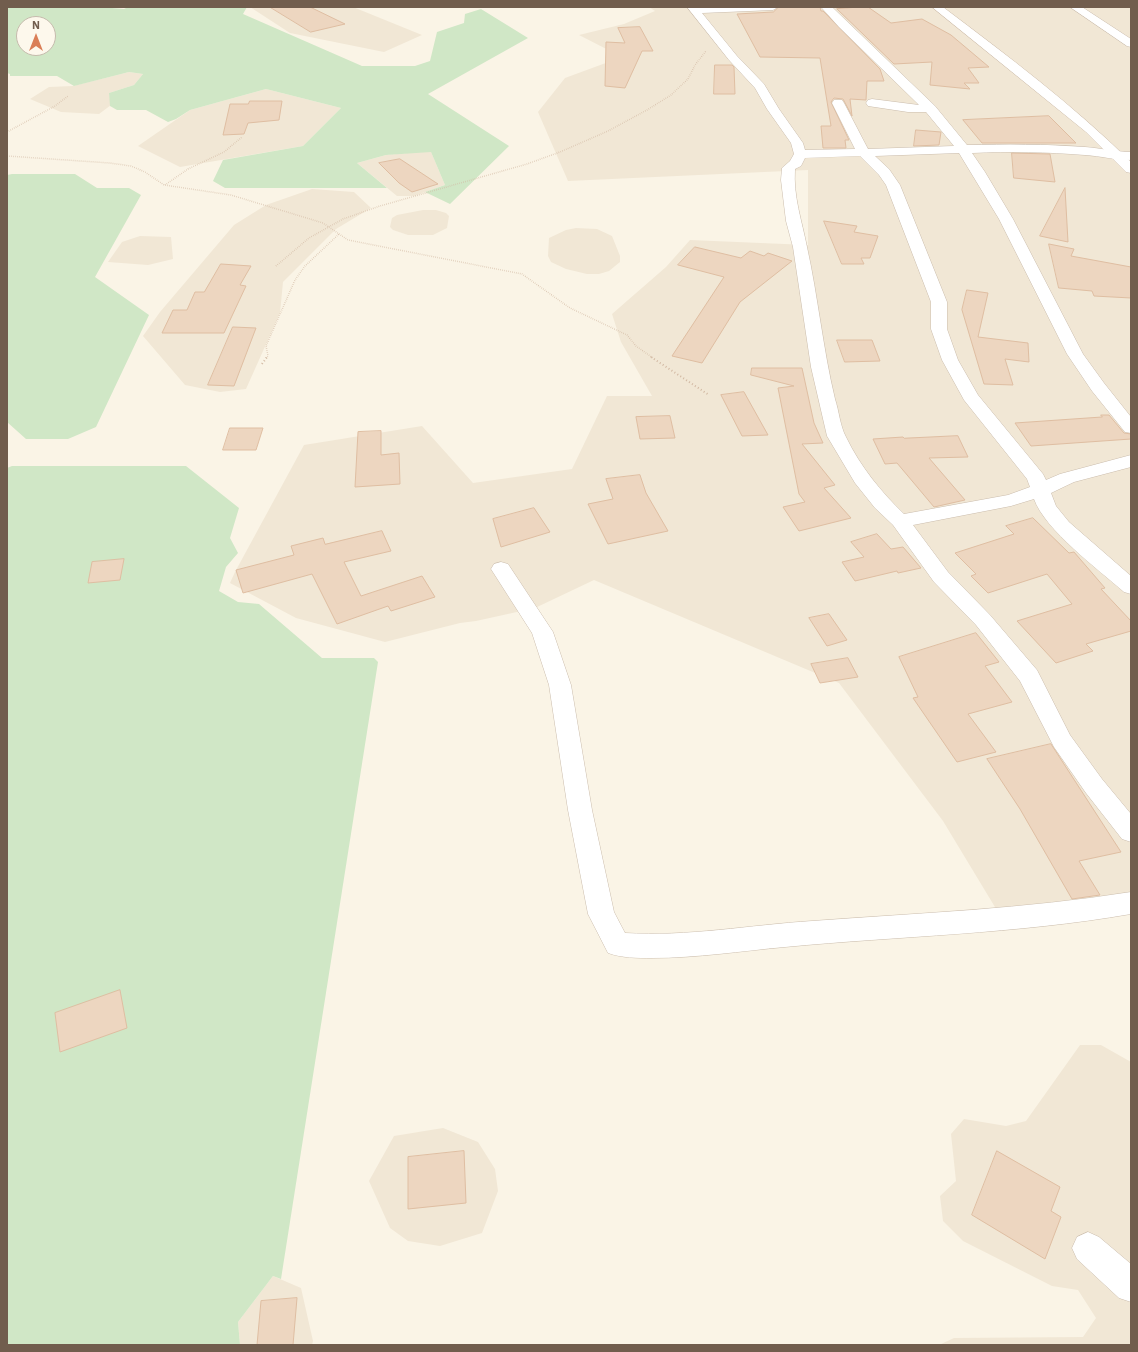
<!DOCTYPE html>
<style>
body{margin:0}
#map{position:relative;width:1138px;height:1352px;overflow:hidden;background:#faf4e6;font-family:"IBM Plex Sans",sans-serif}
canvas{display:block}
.frame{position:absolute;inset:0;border:8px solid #715d4d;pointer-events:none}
.north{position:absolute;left:16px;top:16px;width:40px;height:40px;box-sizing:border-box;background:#fdf8ec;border:1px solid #c5baac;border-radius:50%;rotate:0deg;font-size:11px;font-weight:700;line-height:16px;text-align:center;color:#715d4d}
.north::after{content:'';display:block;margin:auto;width:14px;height:18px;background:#da7e56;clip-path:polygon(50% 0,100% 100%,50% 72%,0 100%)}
</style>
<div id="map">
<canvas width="1138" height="1352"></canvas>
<div class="frame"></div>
<div class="north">N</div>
</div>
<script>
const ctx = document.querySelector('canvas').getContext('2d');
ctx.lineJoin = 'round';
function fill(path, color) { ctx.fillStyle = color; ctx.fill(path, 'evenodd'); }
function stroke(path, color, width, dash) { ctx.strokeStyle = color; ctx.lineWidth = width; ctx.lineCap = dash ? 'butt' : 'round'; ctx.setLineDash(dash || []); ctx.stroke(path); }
fill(new Path2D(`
 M250,7H353L422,35L384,52L290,33Z
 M649,7H1131V906L1004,922L943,821L839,683L594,580L535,608L476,621L460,623L385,642L296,618L230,583L235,572L304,445L422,426L473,483L572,469L607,396H652L621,342L612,314L666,267L690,240L808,245V170L568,181L538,112L565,78L622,57L579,35L624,24L655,11Z
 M129,72L143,74L134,85L109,93L111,105L99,114L61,112L30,99L49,87L73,86Z
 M266,89L341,108L303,146L180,167L138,146L190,110Z
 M418,152H431L445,185L414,196H397L357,163L386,155Z
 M312,189L354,192L371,208L336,229L283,282L280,313L246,389L220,392L185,385L143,336L160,312L234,225L266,205Z
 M423,210H436L446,213L449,216L447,228L433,235H408L393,230L390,227L392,218L397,215Z
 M576,228L597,229L612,236L620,256V262L609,271L599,274H587L566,269L551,262L548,256L549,238L566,230Z
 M140,236L171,237L173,259L148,265L108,262L122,242Z
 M1080,1045H1101L1131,1062V1345H939L954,1338L1083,1337L1096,1318L1078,1290L1052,1286L963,1241L943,1221L940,1196L956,1181L951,1134L964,1119L1006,1126L1026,1121Z
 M443,1128L478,1142L495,1169L498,1191L482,1233L440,1246L408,1241L390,1228L369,1181L394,1136Z
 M273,1276L301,1288L313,1341L312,1345H240L238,1322Z`), '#f1e7d5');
fill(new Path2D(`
 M7,7H100L124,9L128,7H247L243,14L362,66H415L430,61L437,32L464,23L465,14L481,9L528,38L428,94L509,146L450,204L425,192L445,185L431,152L386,155L357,163L387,188H225L213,181L223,160L303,146L341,108L266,89L190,110L176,119L168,122L146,110H117L110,106L109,93L134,85L143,74L129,72L74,86L57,76H10V74L7,73ZM24,24H48V48H24Z
 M12,174H75L97,188H129L141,195L95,277L149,315L96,427L68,439H26L7,422V175Z
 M12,466H186L239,508L230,538L238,553L226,567L219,591L238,602L259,604L322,658H374L378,662L281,1279L273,1276L238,1322L240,1345H7V468Z`), '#d0e7c6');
const building = new Path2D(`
 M270,7H310L345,24L311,32Z
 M779,7H820L821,11H823L880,69L884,81H867L866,100L850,99L852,116L843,99L834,98L831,102L849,140H845L846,148H823L821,126H831L820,58L760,57L737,14L773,12Z
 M859,7H868L891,23L922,19L951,35L989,67L968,68L979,83H964L970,89L930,85L932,62L894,64L837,9Z
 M640,27L653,51H642L625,88L605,86L606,42L625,43L618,28Z
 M715,65H732L734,67L735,94H714Z
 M250,101H282L279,120L248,123L244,134L223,135L230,104H248Z
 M1049,116L1076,143H982L963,120Z
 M916,130L941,132L939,145L914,146Z
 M1012,153L1050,154L1055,182L1014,178Z
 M400,159L438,184L412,192L399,183L379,163Z
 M1065,188L1068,242L1040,236Z
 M824,221L857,226L854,232L878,236L870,258H861L864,264H842Z
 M1049,244L1074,249L1071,256L1131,267V298L1094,296L1092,291L1059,288Z
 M695,247L741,258L750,251L764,256L768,253L792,261L740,302L702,363L672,356L724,277L678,265Z
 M221,264L251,266L240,285L246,286L224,333H162L173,310H187L195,292H204Z
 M967,290L988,293L978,337L1028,343L1029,362L1005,359L1013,385L984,384L962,310Z
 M233,327L256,328L234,386L208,385Z
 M837,340H872L880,361L845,362Z
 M752,368H802L814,423L823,443L802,444L835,485L824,488L851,518L799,531L783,507L805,502L799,494L778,388L794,386L751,375Z
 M744,392L768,435L742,436L721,395Z
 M1101,415H1109L1124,433L1131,434V439L1031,446L1015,423L1102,417Z
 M670,416L675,438L640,439L636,417Z
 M230,428H263L256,450H223Z
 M381,431V455L399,453L400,484L355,487L358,432Z
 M958,436L968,457L929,458L965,500L934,507L897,463L885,464L873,439L903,437L904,438Z
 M640,475L646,493L668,531L608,544L588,504L613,499L606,479Z
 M534,508L550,532L501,547L493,519Z
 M1033,518L1069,553L1074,552L1105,588L1101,589L1131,621V631L1086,644L1093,651L1056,663L1017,621L1072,604L1047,574L988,593L971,576L976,574L955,553L1014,534L1006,526Z
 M382,531L391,551L344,562L361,596L422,576L435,597L391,611L388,606L337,624L312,574L243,593L236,570L294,555L291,546L323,538L325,544Z
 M877,534L891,549L903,547L921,568L898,573L897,571L855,581L842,562L864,557L851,542Z
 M124,559L120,580L88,583L92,562Z
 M829,614L847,640L827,646L809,618Z
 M976,633L999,662L985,666L1012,702L968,714L996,752L957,762L913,698L918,697L899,657Z
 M848,658L858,677L820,683L811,664Z
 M1051,744L1121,852L1079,861L1100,895L1072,899L1020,809L987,759Z
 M120,990L127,1028L60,1052L55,1013Z
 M464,1151L466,1203L408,1209V1157Z
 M997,1151L1060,1187L1051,1211L1061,1217L1045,1259L972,1215Z
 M297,1298L293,1345H257L261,1301Z`);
fill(building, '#edd6c0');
stroke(building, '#dfbea2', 1);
const street = new Path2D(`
 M687,7H778L773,10L702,13L737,56L764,84L779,109L803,143L805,150L855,149L832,103L834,100H842L844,103L868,149L954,146L926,112H908L868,106L866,103L868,100L872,99L919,105L839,27L821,7H832L935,106L967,145C1006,144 1045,144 1085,147C1100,148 1115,152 1131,152V160C1115,160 1101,156 1085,155C1047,152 1010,151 972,153L985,172L1013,219L1083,354L1104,383L1131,417V433L1125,432L1092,391L1067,354L999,219L959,153L875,156L889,169L900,185L947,302V329L958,360L978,395L1043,474L1046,480L1060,474L1131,455V467L1074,482L1051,493L1056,506L1069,522L1131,576V594L1124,592C1098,569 1045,530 1034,499L1011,506L913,525L948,572L990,615L1037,670L1070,735L1102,779L1131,814V842L1122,839L1086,793L1054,747L1020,681L976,625L934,582L893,525L875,508L855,483L827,436L811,367L793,247L786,221L781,180L782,168L790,161L794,154L791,143L767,109L755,88L729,60ZM860,156L879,175L886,185L931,302V329L942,360L964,400L1027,479L1030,487L1008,495L904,514C881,492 860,466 846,437C840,426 839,411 835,399C823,349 818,297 807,247C802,221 793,196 795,169L801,166L805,158Z
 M1070,7H1082L1131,39V47L1127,46Z
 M501,562L508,564L553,632L571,685L592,810L614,912L625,933C687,937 750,925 812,921C919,913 1025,909 1131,892V914C1016,934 900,936 785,947C741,951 697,958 652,958C637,958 622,958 608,953L588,914L568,810L549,685L532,633L491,569L494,564Z
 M1088,1232L1099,1237L1131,1264V1302L1119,1298L1077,1259L1072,1248L1077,1237Z`);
const secondary = new Path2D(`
 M932,7H943C1008,56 1073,105 1131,162V173L1126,172L1086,132Z`);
stroke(street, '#cbbdad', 1);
stroke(secondary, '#cebdab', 1);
stroke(new Path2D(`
 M7,132L55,106L68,96
 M7,156L110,163L131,166L145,172L164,185L231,195L323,223L348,240L522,274L570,308L627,335L636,346L653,358
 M165,185L188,169L224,152L242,137
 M276,266L309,238L343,219L380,206L527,164L560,152L608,131L647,110L671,95L688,79L695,65L706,51
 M266,358L268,356L266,346L295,280L305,266L339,234`), '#d2b9a3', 1.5, [0.5, 1.5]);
stroke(new Path2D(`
 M651,357L709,395
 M262,364L267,357`), '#d2b9a3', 2, [1, 2.5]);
fill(street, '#fff');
fill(secondary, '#fff');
</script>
